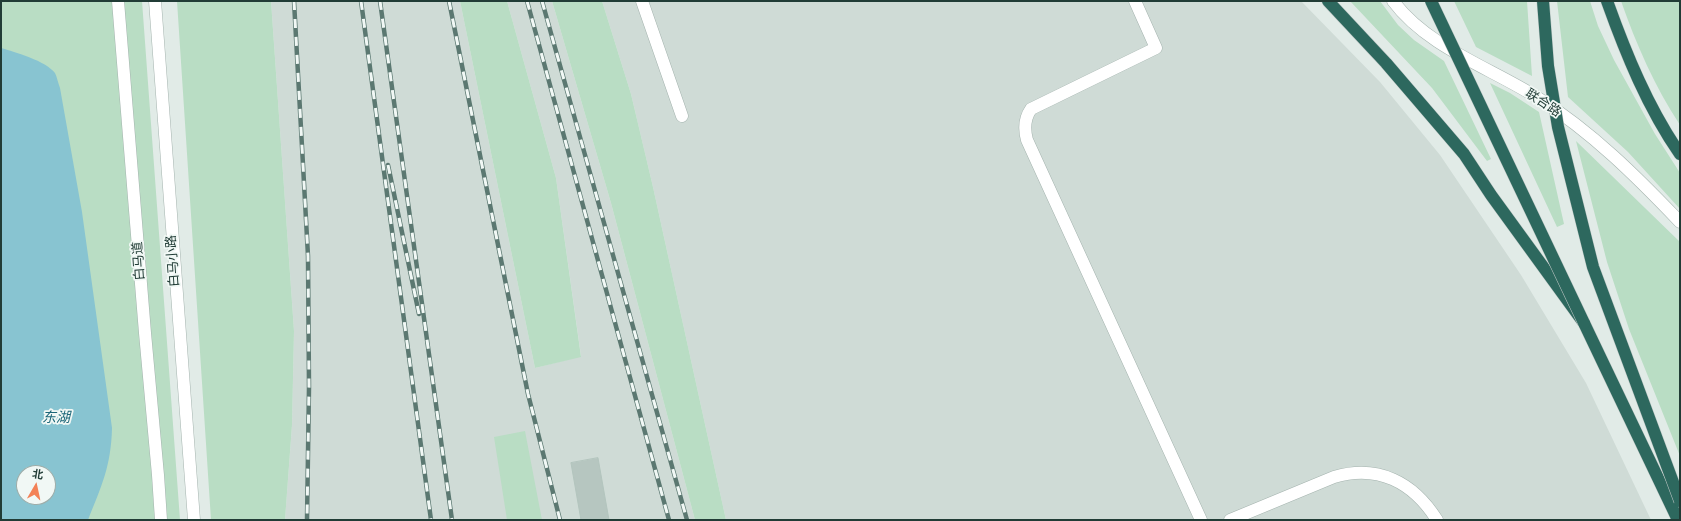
<!DOCTYPE html>
<meta charset="utf-8">
<style>
body{margin:0}
#map{position:relative;width:1681px;height:521px;overflow:hidden;background:#e1ebe7;font-family:"IBM Plex Sans","Noto Sans SC",sans-serif}
canvas{display:block}
.frame{position:absolute;inset:0;border:2px solid #213c36;pointer-events:none}
.north{position:absolute;left:16px;top:465px;width:40px;height:40px;box-sizing:border-box;background:#f1f8f5;border:1px solid #9eada9;border-radius:50%;rotate:9deg;font-size:11px;font-weight:700;line-height:16px;text-align:center;color:#213c36}
.north::after{content:'';display:block;margin:auto;width:14px;height:18px;background:#f38257;clip-path:polygon(50% 0,100% 100%,50% 72%,0 100%)}
</style>
<div id="map">
<canvas width="1681" height="521"></canvas>
<div class="frame"></div>
<div class="north">北</div>
</div>
<script>
const ctx = document.querySelector('canvas').getContext('2d');
ctx.lineJoin = 'round';
function fill(path, color) { ctx.fillStyle = color; ctx.fill(path, 'evenodd'); }
function stroke(path, color, width, dash) { ctx.strokeStyle = color; ctx.lineWidth = width; ctx.lineCap = dash ? 'butt' : 'round'; ctx.setLineDash(dash || []); ctx.stroke(path); }
function drawText(font, color, halo, rows, align = 'center') {
  ctx.font = font + ' "IBM Plex Sans","Noto Sans SC",sans-serif'; ctx.lineWidth = 3.5; ctx.setLineDash([]); ctx.textBaseline = 'middle'; ctx.strokeStyle = halo; ctx.fillStyle = color; for (const [text, x, y, turn = 0] of rows) {
    ctx.save(); ctx.translate(x, y); ctx.rotate((+turn || 0) * Math.PI / 180); ctx.textAlign = isNaN(turn) ? turn : align; if (halo) ctx.strokeText(text, 0, 0); ctx.fillText(text, 0, 0); ctx.restore();
  }
}
fill(new Path2D(`
 M271,1H460L535,368L581,356L556,178L507,1H552L611,203L695,520H285L292,425L294,331Z
 M602,1H1301L1380,82L1440,155L1521,275L1586,383L1651,520H726L653,187L631,94Z`), '#cfdbd6');
fill(new Path2D(`
 M1,1H142L180,520H1ZM24,473H48V497H24Z
 M177,1H271L294,331L292,425L285,520H211Z
 M460,1H507L556,178L581,357L535,368Z
 M552,1H602L631,94L653,187L726,520H695L611,203Z
 M1350,1H1380L1398,25L1414,40L1444,61L1491,159L1487,161L1432,88Z
 M1454,1H1527L1532,76L1476,47Z
 M1557,1H1590L1598,26L1614,60L1655,134L1680,173V209L1628,152L1568,97Z
 M1621,1H1680V125C1655,87 1636,44 1621,1Z
 M1490,83L1510,93L1539,112L1564,224L1557,227Z
 M1576,141L1680,242V456L1629,329L1607,262Z
 M525,431L542,520H507L494,437Z`), '#b9ddc4');
fill(new Path2D(`
 M1,48C15,52 46,61 55,73C57,77 58,83 60,88L82,212L112,428C111,466 102,485 88,520H1ZM24,473H48V497H24Z`), '#88c4d1');
const building = new Path2D(`
 M598,458L609,520H581L571,463Z`);
fill(building, '#b6c6c0');
stroke(building, '#b3c5be', 1);
const minor = new Path2D(`
 M118,1L145,333L158,475L161,520
 M155,1L194,520
 M642,1L682,116
 M1135,1L1156,48L1031,109C1024,119 1024,129 1027,140L1201,520
 M1393,1C1427,47 1491,68 1538,98C1592,132 1637,177 1680,222
 M1230,520L1334,477C1378,464 1413,482 1437,520`);
const highway = new Path2D(`
 M1328,1L1386,63L1464,154L1491,195L1584,323L1678,520
 M1607,1C1626,54 1648,108 1680,154`);
stroke(minor, '#a4b3ae', 13);
stroke(highway, '#c1c8c7', 13);
stroke(minor, '#fff', 12);
stroke(highway, '#2d685e', 12);
const rail = new Path2D(`
 M294,1L308,256L309,387L307,520
 M361,1L431,520
 M380,1L452,520
 M449,1L528,394L560,520
 M527,1L669,520
 M542,1L687,520
 M388,165L419,314`);
stroke(rail, '#5b7871', 4.5);
stroke(rail, '#f1f8f5', 3, [9]);
const highwayBridge = new Path2D(`
 M1431,1L1584,323
 M1543,1L1548,66L1558,127L1593,267L1680,501`);
stroke(highwayBridge, '#c1c8c7', 13, []);
stroke(highwayBridge, '#2d685e', 12);
drawText('13px', '#213c36', '#f1f8f5', [
 ["联合路",1543,103,33],
 ["白马道",139,261,-94],
 ["白马小路",173,261,-94]
]);
drawText('italic 14px', '#1b6678', '#f1f8f5', [
 ["东湖",56,418]
]);
</script>
